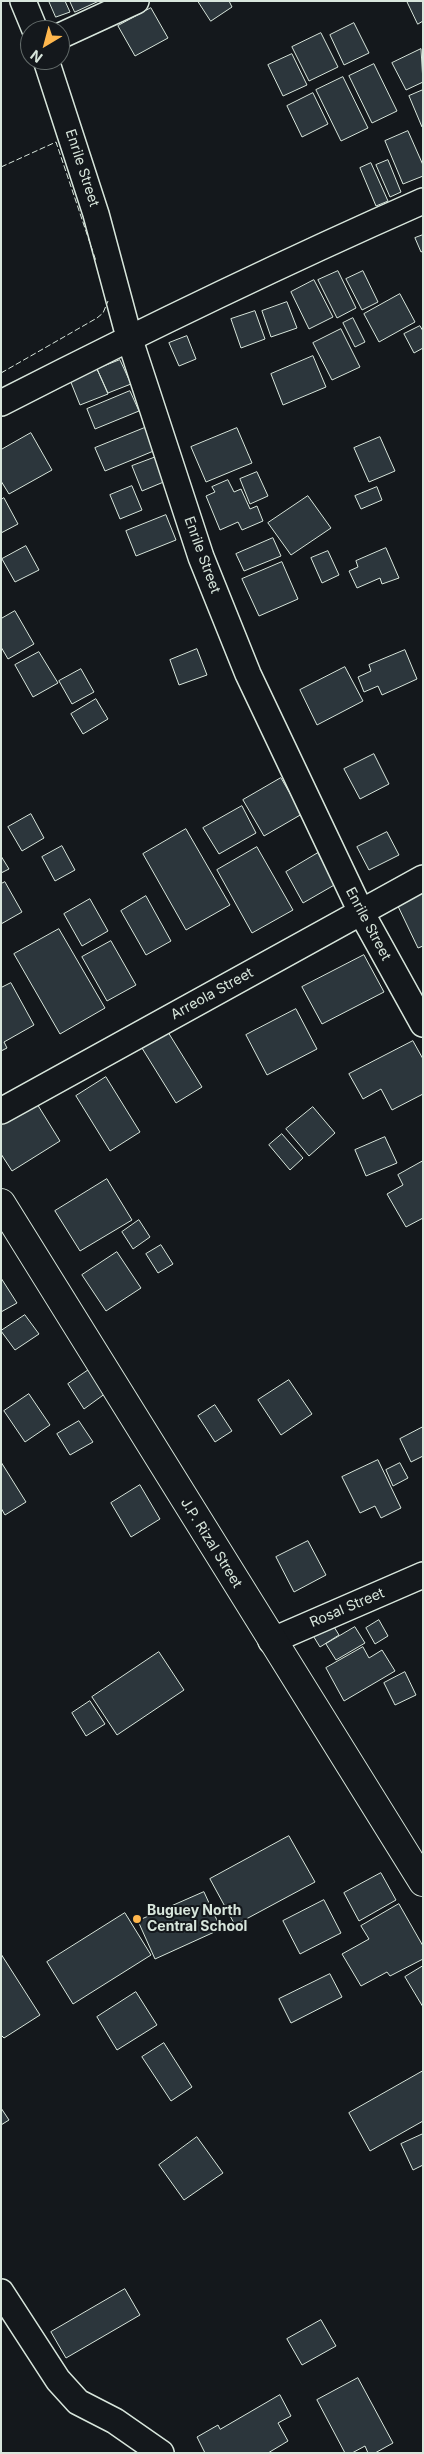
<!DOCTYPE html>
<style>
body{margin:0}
#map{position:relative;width:424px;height:2454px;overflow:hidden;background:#14181c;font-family:Inter,sans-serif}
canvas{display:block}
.frame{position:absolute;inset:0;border:2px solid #d8e6dc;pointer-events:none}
.north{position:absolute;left:20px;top:20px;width:50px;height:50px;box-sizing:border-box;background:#14181c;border:1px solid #626a69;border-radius:50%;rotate:217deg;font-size:14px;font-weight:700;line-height:20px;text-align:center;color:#d8e6dc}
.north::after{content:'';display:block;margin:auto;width:18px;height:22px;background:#ffb74d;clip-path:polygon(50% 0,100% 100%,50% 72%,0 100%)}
</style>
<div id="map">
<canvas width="424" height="2454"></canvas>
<div class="frame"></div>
<div class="north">N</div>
</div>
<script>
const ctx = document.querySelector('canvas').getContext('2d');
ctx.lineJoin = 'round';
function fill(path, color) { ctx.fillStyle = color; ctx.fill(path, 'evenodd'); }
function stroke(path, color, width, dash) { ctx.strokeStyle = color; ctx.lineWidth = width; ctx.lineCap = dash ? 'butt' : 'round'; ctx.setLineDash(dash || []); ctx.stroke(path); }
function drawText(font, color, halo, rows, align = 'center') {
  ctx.font = font + ' Inter,sans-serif'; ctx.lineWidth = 4; ctx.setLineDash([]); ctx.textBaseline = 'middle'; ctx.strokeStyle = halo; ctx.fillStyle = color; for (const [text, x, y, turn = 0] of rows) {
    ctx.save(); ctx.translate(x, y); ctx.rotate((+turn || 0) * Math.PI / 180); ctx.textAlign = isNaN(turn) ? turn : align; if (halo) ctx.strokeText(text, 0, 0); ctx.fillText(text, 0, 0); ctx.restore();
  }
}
const building = new Path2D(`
 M49,1H65L70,12L56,17Z
 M70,1H99L75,12Z
 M198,1H229L232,7L211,21Z
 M407,1H423V21L418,24Z
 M151,8L168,38L135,56L118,26Z
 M354,23L369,53L344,65L330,35Z
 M321,33L338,67L309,81L292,47Z
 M421,49L423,82L406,90L392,63Z
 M292,54L307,85L283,96L268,65Z
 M374,64L397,111L372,123L349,76Z
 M343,77L368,128L341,141L316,90Z
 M423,90V127H422L409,96Z
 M313,93L328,124L302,137L287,106Z
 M408,131L423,165V176L403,184L385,141Z
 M388,160L401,192L390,197L376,165Z
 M371,163L388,201L376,206L360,168Z
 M423,235V251L421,252L415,238Z
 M338,271L356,308L337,318L318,280Z
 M363,271L378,302L362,310L346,279Z
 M314,280L333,317L309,329L291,292Z
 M400,294L415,322L379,342L364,314Z
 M287,302L297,328L271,337L262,311Z
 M255,311L265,339L241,348L231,319Z
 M353,318L365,342L355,347L343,323Z
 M420,326L423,331V348L414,353L404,334Z
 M341,329L360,367L332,380L313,343Z
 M187,336L196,359L179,366L169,343Z
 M313,356L326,387L283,405L271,374Z
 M120,360L131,384L108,393L97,369Z
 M97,369L108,394L80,405L70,380Z
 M130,391L139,411L95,429L87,409Z
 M147,427L156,450L105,471L95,448Z
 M237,428L252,463L206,482L191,447Z
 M31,433L52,470L9,494L1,481V450Z
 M380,437L395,471L369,482L354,448Z
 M156,457L166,481L142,491L132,466Z
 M257,472L268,496L250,504L240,479Z
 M228,480L234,492L241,489L250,509L257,506L263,521L242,530L238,522L220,530L206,496L215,492L212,487Z
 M132,486L142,510L120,519L110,495Z
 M377,487L382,500L361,509L355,496Z
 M308,496L331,528L291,555L268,523Z
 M4,498L18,524L1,533V500Z
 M166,515L176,540L136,556L126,531Z
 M273,538L281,556L244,571L236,554Z
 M26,546L39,570L15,582L2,559Z
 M386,548L399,578L382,584L380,578L357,588L349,571L358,567L356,561Z
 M328,551L339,575L322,583L311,558Z
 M282,562L298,599L259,616L242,579Z
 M15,611L34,644L8,659L1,647V619Z
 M197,649L207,675L179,685L170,660Z
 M405,650L417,679L382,695L378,686L364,692L358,677L371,671L369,665Z
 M39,652L58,683L33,697L15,665Z
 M345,667L363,701L317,725L300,690Z
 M81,669L94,692L72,704L59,681Z
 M96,699L108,719L83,734L71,714Z
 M374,754L389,784L360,799L344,769Z
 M281,778L302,814L264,836L243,800Z
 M242,806L256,833L219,854L203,828Z
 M31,814L44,838L22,851L8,827Z
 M186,829L230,905L186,930L143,854Z
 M387,832L399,855L369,870L357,847Z
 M62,846L75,870L55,881L42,857Z
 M257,847L293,910L252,933L217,870Z
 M318,853L336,884L303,903L286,872Z
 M1,856L9,869L1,873Z
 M5,882L22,912L1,924V884Z
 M423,889V946L418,948L396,902Z
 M146,896L171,941L146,955L121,911Z
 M90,899L108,931L82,946L64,914Z
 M59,929L105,1008L60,1034L14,954Z
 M111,941L136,985L107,1001L82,957Z
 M364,955L384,992L322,1024L302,987Z
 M11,983L34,1025L4,1042L7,1048L1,1051V988Z
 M296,1009L317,1049L267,1075L246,1035Z
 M163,1024L202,1087L176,1103L137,1040Z
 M413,1041L423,1059V1094L392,1110L381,1089L363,1099L349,1074Z
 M106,1077L140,1132L110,1151L76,1096Z
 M34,1099L60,1141L12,1171L1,1154V1120Z
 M313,1107L335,1133L309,1156L286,1129Z
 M282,1134L303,1158L290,1170L269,1145Z
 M385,1137L397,1163L366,1176L355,1150Z
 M423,1161V1218L406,1227L387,1194L403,1185L398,1175Z
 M107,1179L132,1220L80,1251L55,1211Z
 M139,1220L150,1237L133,1249L122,1232Z
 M161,1245L173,1264L158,1273L146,1254Z
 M117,1252L141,1288L106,1311L82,1275Z
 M1,1278L17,1303L1,1312Z
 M25,1315L39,1334L15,1350L1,1331Z
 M90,1369L106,1393L84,1409L68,1384Z
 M289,1380L312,1414L281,1435L258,1400Z
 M29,1394L50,1425L25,1442L4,1411Z
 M215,1405L232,1431L215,1442L198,1416Z
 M79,1421L93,1442L70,1455L57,1434Z
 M423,1427V1456L411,1462L400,1439Z
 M378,1460L401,1508L381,1518L375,1506L360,1513L342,1477Z
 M1,1462L26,1502L5,1515L1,1508Z
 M400,1463L408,1478L393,1486L386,1470Z
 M140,1485L160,1519L131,1537L111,1503Z
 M308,1541L326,1575L294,1592L276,1557Z
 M328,1617L339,1635L320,1647L309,1629Z
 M379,1620L388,1636L375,1644L366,1628Z
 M355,1627L365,1643L336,1660L326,1644Z
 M363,1647L369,1658L382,1650L395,1671L344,1701L326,1668Z
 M159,1652L184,1690L117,1735L92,1697Z
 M405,1672L416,1695L395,1705L384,1683Z
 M90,1701L105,1724L86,1736L72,1713Z
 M289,1836L315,1882L235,1925L210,1879Z
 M381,1873L396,1900L359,1921L344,1893Z
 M204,1892L221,1929L155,1959L138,1921Z
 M324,1900L341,1933L300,1954L283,1921Z
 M399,1904L423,1946V1959L390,1976L387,1972L361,1986L342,1954L369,1939L361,1926Z
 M125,1913L151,1955L73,2004L47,1962Z
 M1,1954L40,2015L4,2038L1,2035Z
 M423,1966V2007L405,1977Z
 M330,1974L342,1997L291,2023L279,1999Z
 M136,1992L157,2025L117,2050L97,2017Z
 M164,2043L192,2087L171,2101L142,2057Z
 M423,2071V2121L370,2151L349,2113Z
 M1,2108L9,2120L1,2125Z
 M423,2134V2165L413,2170L401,2144Z
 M197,2137L223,2173L184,2200L159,2165Z
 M125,2289L140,2315L66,2358L51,2332Z
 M321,2320L336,2346L302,2365L287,2339Z
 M358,2378L393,2443L375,2453H368L365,2446L352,2453H345L317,2400Z
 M280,2395L291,2416L278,2423L288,2441L268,2453H205L197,2437L218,2425L220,2429Z`);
fill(building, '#2c363c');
stroke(building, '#d8e6dc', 1);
const street = new Path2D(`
 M23,1L35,30
 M60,36L136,1
 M46,60L96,214L129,337L201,557L248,674L361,912L423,1024
 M1,403C140,332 280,264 423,201
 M1,1111L423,878
 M271,1641L423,1575
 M1,2292L58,2380L78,2402L115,2421L161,2453`);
const secondary = new Path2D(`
 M1,1203L423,1882`);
stroke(street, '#d8e6dc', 28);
stroke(secondary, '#d8e6dc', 30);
stroke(street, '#14181c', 25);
stroke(secondary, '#14181c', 28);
stroke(new Path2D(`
 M1,167L56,142L96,261
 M1,373L97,318L103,313L108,301`), '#d8e6dc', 1, [6, 2.5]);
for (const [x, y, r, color] of [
 [137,1919,5,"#ffb74d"]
]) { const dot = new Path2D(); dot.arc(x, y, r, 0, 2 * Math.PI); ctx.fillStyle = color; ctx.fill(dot); stroke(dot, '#14181c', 2); }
drawText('14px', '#d8e6dc', '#14181c', [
 ["Enrile Street",82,168,72],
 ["Enrile Street",202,555,70],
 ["Enrile Street",368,924,62],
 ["Arreola Street",212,994,-29],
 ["J.P. Rizal Street",211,1543,58],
 ["Rosal Street",347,1608,-23]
]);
drawText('bold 14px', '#d8e6dc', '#14181c', [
 ["Buguey North",147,1911],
 ["Central School",147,1927]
], 'left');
</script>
